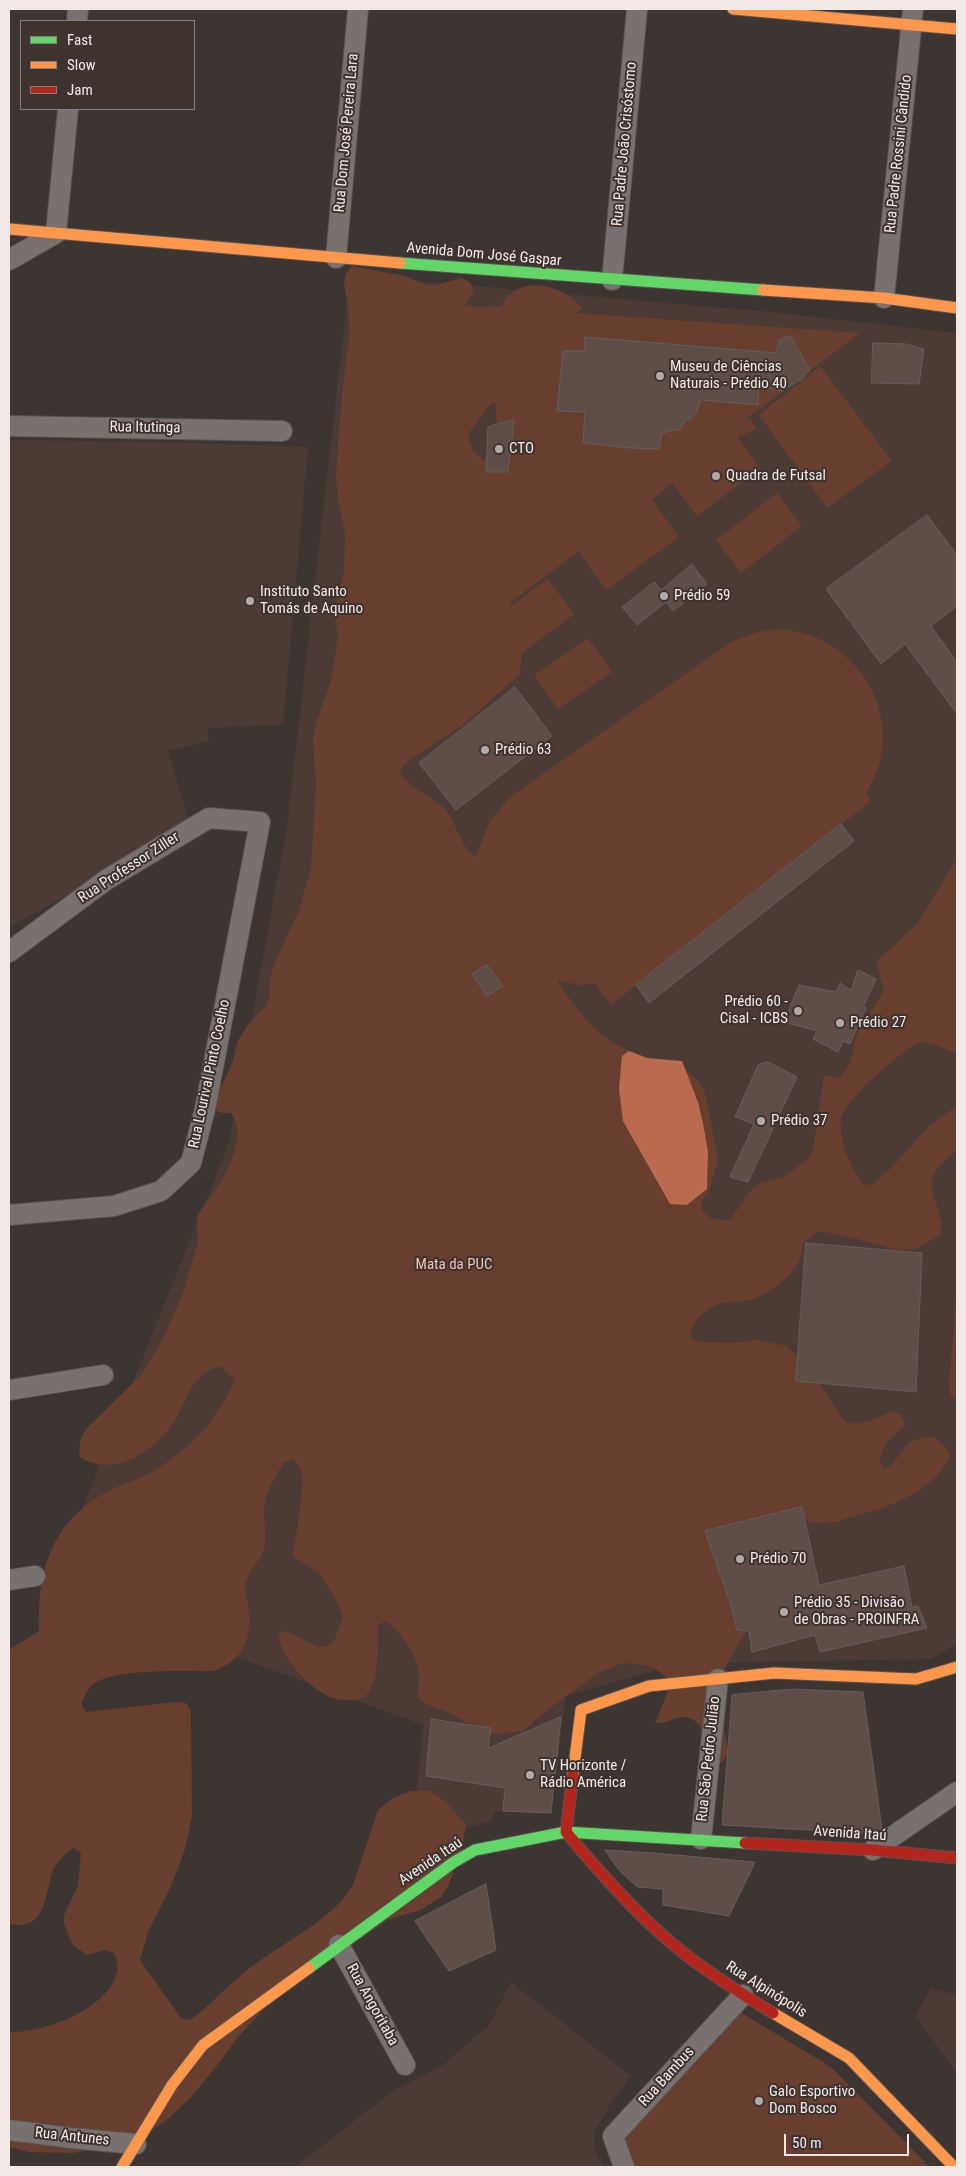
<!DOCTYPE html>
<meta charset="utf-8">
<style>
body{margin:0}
#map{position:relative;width:966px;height:2176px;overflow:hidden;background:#3c3532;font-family:"Roboto Condensed",sans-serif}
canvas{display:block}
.frame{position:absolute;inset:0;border:10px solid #f2e9e7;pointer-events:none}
.legend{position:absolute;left:20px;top:20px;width:175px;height:90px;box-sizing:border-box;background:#3f332f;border:1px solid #877c79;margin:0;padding:6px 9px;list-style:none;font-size:15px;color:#f2e9e7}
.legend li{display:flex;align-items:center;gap:10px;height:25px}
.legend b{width:25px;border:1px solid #877c79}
.scale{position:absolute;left:784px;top:2134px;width:125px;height:22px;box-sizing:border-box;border:2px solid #f2e9e7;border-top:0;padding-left:6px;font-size:15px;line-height:18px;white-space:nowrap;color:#f2e9e7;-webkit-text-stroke:4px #3f332f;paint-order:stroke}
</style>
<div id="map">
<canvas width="966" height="2176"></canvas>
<div class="frame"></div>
<ul class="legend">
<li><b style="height:6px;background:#63d668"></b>Fast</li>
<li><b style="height:6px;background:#ff974d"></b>Slow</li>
<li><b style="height:6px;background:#b3261e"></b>Jam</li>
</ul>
<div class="scale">50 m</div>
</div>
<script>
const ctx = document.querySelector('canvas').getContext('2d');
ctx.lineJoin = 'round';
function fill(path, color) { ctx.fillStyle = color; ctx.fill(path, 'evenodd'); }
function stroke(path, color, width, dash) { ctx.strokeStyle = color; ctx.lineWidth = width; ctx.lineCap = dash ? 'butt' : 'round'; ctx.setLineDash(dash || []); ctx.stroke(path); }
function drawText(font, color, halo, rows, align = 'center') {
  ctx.font = font + ' "Roboto Condensed",sans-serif'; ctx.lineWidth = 4; ctx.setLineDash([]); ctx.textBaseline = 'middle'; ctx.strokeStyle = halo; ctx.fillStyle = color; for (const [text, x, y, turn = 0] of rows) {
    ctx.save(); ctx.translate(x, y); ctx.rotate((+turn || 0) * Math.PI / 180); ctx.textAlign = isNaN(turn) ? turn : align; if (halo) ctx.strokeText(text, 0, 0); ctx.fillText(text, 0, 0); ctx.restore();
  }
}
fill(new Path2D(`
 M350,275L781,313L957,333V1644L931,1659L679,1664L566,1696L551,1813L494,1811L492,1821L412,1842L423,1725L50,1589L229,1143L287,826Z
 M9,440L173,442L308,447L283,725L207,728L209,741L168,751L191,827L9,927Z
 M511,1982L631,2076L611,2103L594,2133V2144L597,2156L604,2167H295L393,2091L443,2065L489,2025Z
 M931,1988L957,1995V2073L915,2016Z`), '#4c3a34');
fill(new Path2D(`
 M352,266L406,276L423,284L433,286L461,278L470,282L474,291L464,305C477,308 490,308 502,305C519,273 564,284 582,309L576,313L860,333L747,418L752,420L756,429L737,437L760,469L697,516L672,483L652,500L679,537L606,590L579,552L586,546L511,602L510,607L548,579L574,614L522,653L520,674L464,724L404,764L400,772C409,788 428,794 442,806C457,821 459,844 475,858L490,821L510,797L731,642C751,634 772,626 794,631C849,641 890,695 882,752C880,767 873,780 866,794L871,801L611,1005L595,984L577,985L556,979C568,996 580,1016 597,1030C606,1038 619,1047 630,1051C657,1063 692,1062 705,1093L718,1160L709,1192L702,1200L701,1210L712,1219L730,1220L751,1190L760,1183L784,1177L808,1159L813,1150L824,1075L839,1078L850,1064L856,1036L884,990L876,962L918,923L957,859V1053C947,1050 930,1041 920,1043C904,1046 843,1103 841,1119C839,1142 850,1166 863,1184L872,1185L893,1166L930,1125L957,1106V1150C906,1189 949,1198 940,1235L916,1249L895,1250L852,1237L818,1231L803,1243C802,1249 801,1257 799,1262C790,1277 774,1290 758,1297C738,1306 721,1296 701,1315C693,1322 691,1328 691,1339L701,1342L735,1343L758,1340L787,1346L811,1371L845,1422C863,1427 876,1418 893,1411L901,1415L906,1424L885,1444L879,1462L885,1469C896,1463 898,1454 906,1446C913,1439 923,1438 932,1436L947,1448L950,1456C933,1492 888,1508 852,1517C844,1519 835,1523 826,1523C816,1524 806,1520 796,1517L754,1616L712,1691C716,1704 730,1742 727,1754C725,1760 721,1763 716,1766C710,1751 704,1715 682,1717C672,1719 665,1724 655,1723L669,1689L668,1678L651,1666L623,1663L598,1673L542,1714L523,1731L488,1735L450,1713L426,1704L417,1697C418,1691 419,1684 419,1677C419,1658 402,1632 386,1621L378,1625C377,1644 380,1677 368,1693C363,1699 357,1699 350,1700C320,1704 283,1662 278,1635L285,1631L318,1647L328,1646L335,1639L343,1617L335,1598L318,1572L292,1556L298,1527L303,1476L299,1466L293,1459L284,1462C276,1475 267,1488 265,1503C262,1518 268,1533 264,1549C261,1561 246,1573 245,1586C244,1594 249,1604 249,1612C252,1641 240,1663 213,1671C185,1672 108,1667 90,1687C86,1692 84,1699 81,1704L86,1712L175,1702L186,1703L191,1711L192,1817L185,1849L171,1886L148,1932L140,1960L181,2018L190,2020L197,2015C217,1998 236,1977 258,1962C289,1939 334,1918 353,1885L378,1810L393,1798L411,1791H430L445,1801L466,1824L463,1844L448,1887L441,1897L421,1910L389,1919L271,2002L238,2037L219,2063L191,2097L169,2118L136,2141L73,2153L29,2152L9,2147V2032C42,2033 105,2011 116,1975C119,1968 117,1960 114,1953L105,1950L87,1955L72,1944L64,1924V1915L78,1886L81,1852L73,1848C66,1853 58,1860 54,1868C44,1893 48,1932 9,1924V1650L39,1631C37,1574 50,1524 103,1494C121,1484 141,1479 158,1468C195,1445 217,1419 235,1380L221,1366C192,1372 187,1401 174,1422C162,1441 141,1458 120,1463C105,1466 93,1466 80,1457C78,1446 80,1439 86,1429L143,1373L164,1337L183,1293L198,1243L197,1216C215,1191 252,1143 231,1113H222L213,1109L215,1100L233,1061L237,1042L247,1026L266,1006L269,998L270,978L277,957L299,911L311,867L316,785L313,738L316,724L331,681L338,636L335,616L336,604L344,572L345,532L338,500L336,477L341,404L349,335V314L344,284L346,273ZM495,402L499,452L488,462C475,456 470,448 468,434L489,406Z
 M820,366L892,461L827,508L759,415Z
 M777,493L802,526L741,573L716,540Z
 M588,638L612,672L558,709L534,675Z
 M957,1284V1399L951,1398L949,1387Z
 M740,2012L831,2067L930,2167H627L618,2136Z`), '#683e2f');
fill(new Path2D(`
 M629,1051L647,1058L682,1061L698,1102L703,1123L708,1152L707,1189L687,1205L670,1204L623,1121L619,1089L622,1056Z`), '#b96a4f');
const building = new Path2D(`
 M790,336L810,370L802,379L782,391L759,386L758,405L701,400L696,413L691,418L686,420L680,429L662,433L659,449L630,448L583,443L585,412L557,411L563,351H584L585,337L776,353L779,340Z
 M873,343L906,344L924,349L919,384L872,383Z
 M514,420L508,472H486L488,427Z
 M927,515L957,555V606L931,626L957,662V714L905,644L881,664L826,589Z
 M692,564L707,584L673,611L666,602L637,625L622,607L654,582L661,590Z
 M515,687L552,736L456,810L419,763Z
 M841,824L854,841L649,1003L636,985Z
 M487,965L503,986L487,996L472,974Z
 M858,970L876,979L863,1007L866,1008L850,1044L843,1041L838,1052L813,1039L817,1031L784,1022L799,985L836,992L840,983L851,990Z
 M768,1062L797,1077L748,1182L730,1177L754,1124L735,1117L758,1065Z
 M806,1243L922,1253L916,1392L796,1381Z
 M802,1507L819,1585L904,1566L912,1607L918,1606L927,1628L820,1652L815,1635L752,1652L749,1631L737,1630L731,1605L705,1531Z
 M793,1689L863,1692L882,1829L875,1834L722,1825L732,1695Z
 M561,1717L551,1813L503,1811L505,1788L426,1776L431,1719L491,1728L488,1748Z
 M605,1850L653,1853L755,1862L729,1916L663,1905V1889L637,1887L619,1870Z
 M486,1884L496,1950L449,1971L415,1921Z`);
fill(building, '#5f4d47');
stroke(building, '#645e5c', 1);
const street = new Path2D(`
 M77,21L78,9
 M336,258L358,9
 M9,260L56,233L68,109
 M612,280L637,9
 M884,298L913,9
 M9,426L282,431
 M9,952L106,880L209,818L260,822L205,1109L191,1163L161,1191L114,1206L9,1215
 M9,1390L103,1375
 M9,1580L35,1576
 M701,1839L718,1679
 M873,1850L957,1792
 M339,1945L405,2065
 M9,2130L71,2138L136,2144
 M624,2167L613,2136L743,1995`);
const fast = new Path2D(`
 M400,263L763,290
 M309,1968L454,1862L475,1850L566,1832L745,1843`);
const slow = new Path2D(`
 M733,9L957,29
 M9,229L400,263
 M763,290L884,298L957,308
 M573,1774L581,1710L649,1686L774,1673L916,1679L957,1667
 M773,2013L849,2058L954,2167
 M122,2167L172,2085L203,2045L309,1968`);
const jam = new Path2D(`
 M573,1774L566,1832C599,1872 635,1913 675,1946C705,1971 740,1993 773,2013
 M745,1843L873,1850L957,1858`);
stroke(street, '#585250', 22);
stroke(fast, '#585250', 13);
stroke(slow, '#585250', 13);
stroke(jam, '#585250', 13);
stroke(street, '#78716f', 20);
stroke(fast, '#63d668', 11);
stroke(slow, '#ff974d', 11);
stroke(jam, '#b3261e', 11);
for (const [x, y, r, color] of [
 [660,376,5,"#b2aaa8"],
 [499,449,5,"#b2aaa8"],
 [716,476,5,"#b2aaa8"],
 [664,596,5,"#b2aaa8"],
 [250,601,5,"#b2aaa8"],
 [485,750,5,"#b2aaa8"],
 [798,1011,5,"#b2aaa8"],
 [840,1023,5,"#b2aaa8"],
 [761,1121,5,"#b2aaa8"],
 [740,1559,5,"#b2aaa8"],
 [784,1612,5,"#b2aaa8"],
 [530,1775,5,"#b2aaa8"],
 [759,2101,5,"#b2aaa8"]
]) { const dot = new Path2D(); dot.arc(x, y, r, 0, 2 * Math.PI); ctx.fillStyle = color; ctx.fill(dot); stroke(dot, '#3f332f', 2); }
drawText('15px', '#f2e9e7', '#3f332f', [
 ["Rua Dom José Pereira Lara",347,133,-85],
 ["Rua Padre João Crisóstomo",625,144,-85],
 ["Rua Padre Rossini Cândido",899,154,-84],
 ["Avenida Dom José Gaspar",484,255,5],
 ["Rua Itutinga",145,428,1],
 ["Rua Professor Ziller",129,868,-33],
 ["Rua Lourival Pinto Coelho",210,1074,-78],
 ["Rua São Pedro Julião",709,1759,-84],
 ["Avenida Itaú",850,1834,4],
 ["Avenida Itaú",431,1862,-34],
 ["Rua Alpinópolis",766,1990,32],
 ["Rua Angoritaba",372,2005,61],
 ["Rua Bambus",667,2077,-48],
 ["Rua Antunes",72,2137,6]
]);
drawText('15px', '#f2e9e7', '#3f332f', [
 ["Museu de Ciências",670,367],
 ["Naturais - Prédio 40",670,384],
 ["CTO",509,449],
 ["Quadra de Futsal",726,476],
 ["Instituto Santo",260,592],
 ["Tomás de Aquino",260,609],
 ["Prédio 59",674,596],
 ["Prédio 63",495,750],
 ["Prédio 60 -",788,1002,"right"],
 ["Cisal - ICBS",788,1019,"right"],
 ["Prédio 27",850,1023],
 ["Prédio 37",771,1121],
 ["Prédio 70",750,1559],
 ["Prédio 35 - Divisão",794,1603],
 ["de Obras - PROINFRA",794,1620],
 ["TV Horizonte /",540,1766],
 ["Rádio América",540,1783],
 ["Galo Esportivo",769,2092],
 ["Dom Bosco",769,2109]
], 'left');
drawText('15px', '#f2c3b3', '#3f332f', [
 ["Mata da PUC",454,1265]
]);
</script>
